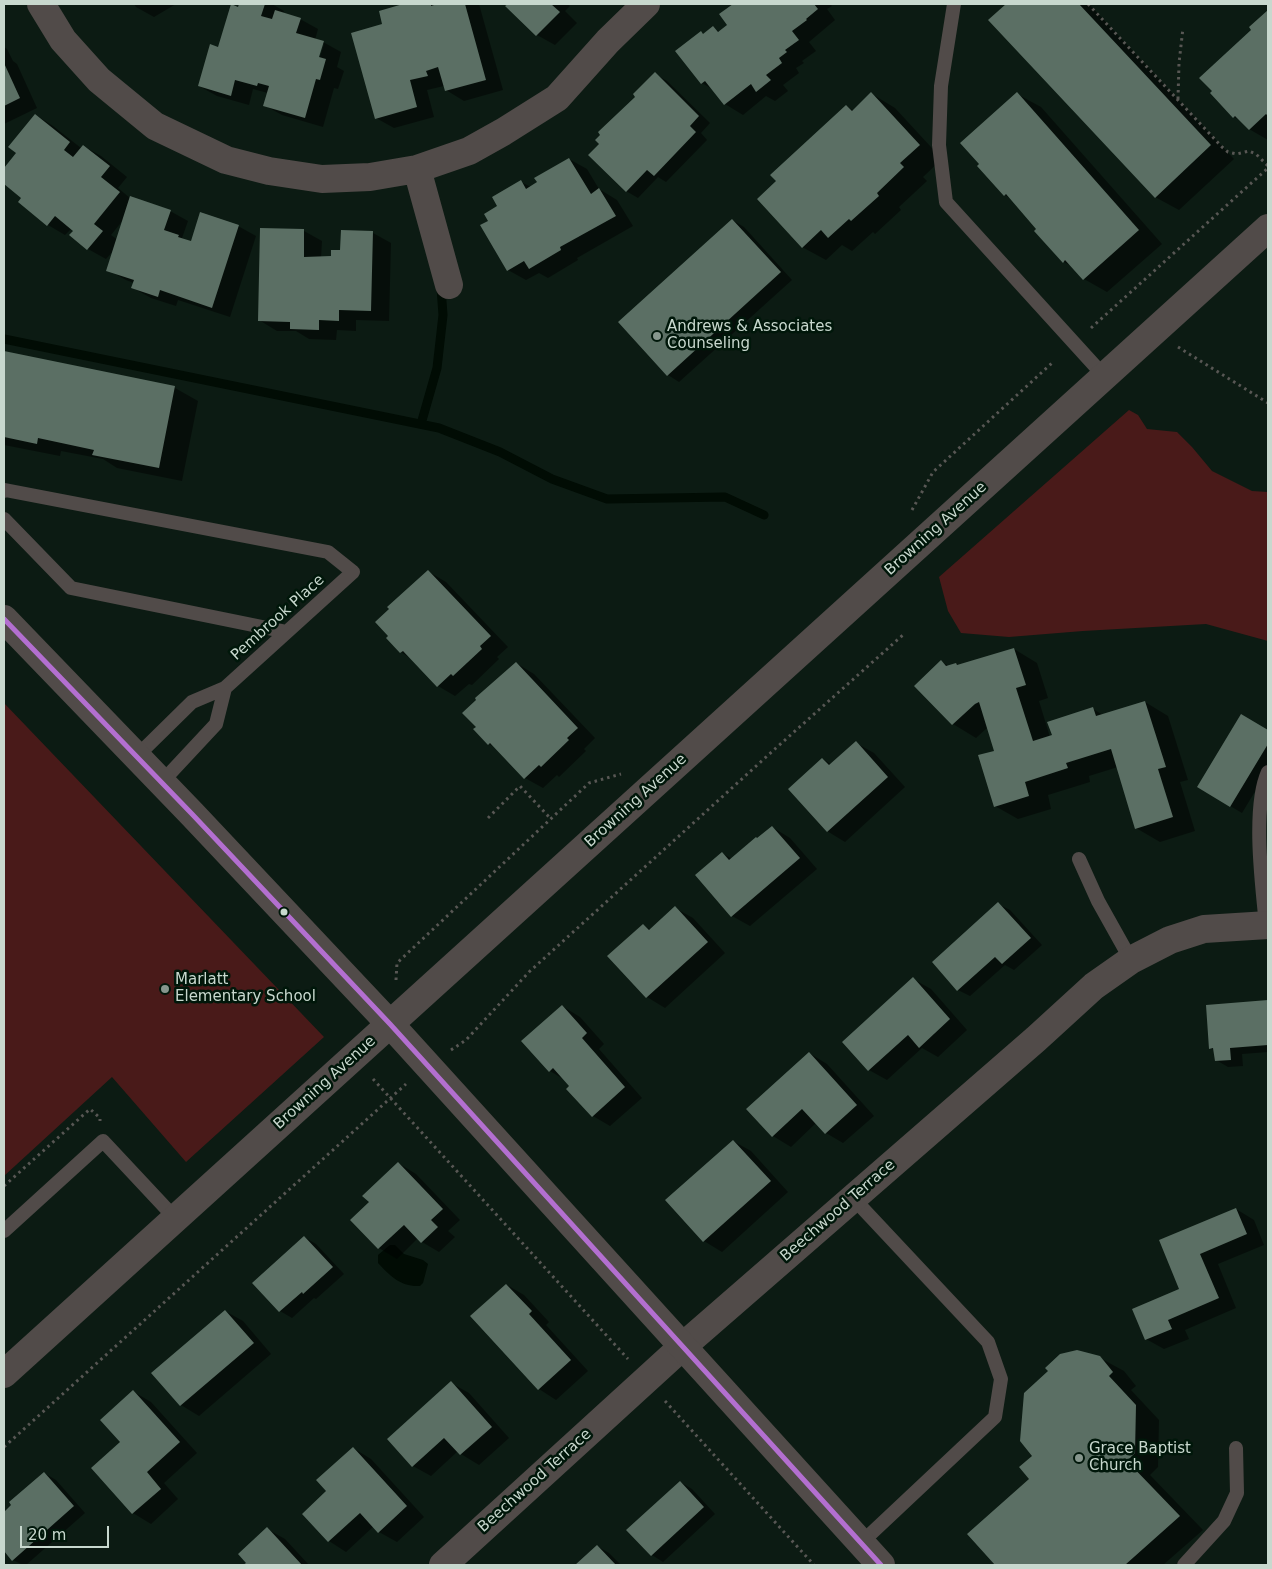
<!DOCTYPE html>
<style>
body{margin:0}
#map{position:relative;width:1272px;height:1569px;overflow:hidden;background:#0c1b13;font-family:"DejaVu Sans",sans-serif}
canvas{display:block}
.frame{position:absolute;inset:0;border:5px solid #c8d8ce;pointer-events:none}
.scale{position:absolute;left:20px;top:1526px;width:89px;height:22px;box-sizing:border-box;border:2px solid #c8d8ce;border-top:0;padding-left:6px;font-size:15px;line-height:18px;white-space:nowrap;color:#c8d8ce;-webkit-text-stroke:4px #00170a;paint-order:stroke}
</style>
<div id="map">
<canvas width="1272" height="1569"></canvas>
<div class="frame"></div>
<div class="scale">20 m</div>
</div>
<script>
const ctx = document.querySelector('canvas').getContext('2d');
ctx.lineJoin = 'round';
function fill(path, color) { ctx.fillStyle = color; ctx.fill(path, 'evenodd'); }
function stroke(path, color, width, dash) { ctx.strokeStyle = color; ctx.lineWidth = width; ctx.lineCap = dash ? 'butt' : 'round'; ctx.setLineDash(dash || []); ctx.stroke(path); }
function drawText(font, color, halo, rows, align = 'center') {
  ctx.font = font + ' "DejaVu Sans",sans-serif'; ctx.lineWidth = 5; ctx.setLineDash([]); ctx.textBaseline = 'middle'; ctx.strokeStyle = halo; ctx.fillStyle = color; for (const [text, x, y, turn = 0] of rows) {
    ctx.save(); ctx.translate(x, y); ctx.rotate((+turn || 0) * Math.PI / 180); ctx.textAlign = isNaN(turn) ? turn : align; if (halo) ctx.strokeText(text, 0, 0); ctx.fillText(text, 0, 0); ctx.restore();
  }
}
fill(new Path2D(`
 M1129,410L1138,415L1147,429L1177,432L1192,447L1212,471L1252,491L1268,492V641L1206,624L1083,631L1009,637L961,633L948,611L939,577Z
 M4,703L324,1037L186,1162L112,1077L4,1176Z`), '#491a19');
fill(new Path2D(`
 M390,1245H395L404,1254L423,1260L428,1264L423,1283L420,1286C401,1287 390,1276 378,1263V1255Z`), '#010c04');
fill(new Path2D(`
 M134,4H176L154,17L136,7Z
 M240,4H272L284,11L283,14L300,19L318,29L315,40L323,42L341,52L337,67L344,71L338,89L334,88L323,127L282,115L264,105L268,93L253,89L249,105L217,96L199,86ZM321,44H324L318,63H316Z
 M404,4H479L503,90L464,101L446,90L444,86L427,90L434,117L394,128L376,118L384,24L405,5Z
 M509,4H567L570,6L565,11L577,23L555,45L537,35L507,6Z
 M735,4H830L832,6L827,9L835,20L809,42L816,51L802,61L804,63L796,68L799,73L783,85L788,91L775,101L766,96L743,115L725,104L714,90L702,83L701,33L705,35L713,28L720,32L729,25L721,14Z
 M1008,4H1089L1234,159L1179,210L1155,197L990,20Z
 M1268,11V140L1249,129L1243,122L1234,117L1253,30L1251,27Z
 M4,47L7,49L13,61L17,64L37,108L4,124Z
 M655,74L667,81L710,123L701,133L707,140L666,182L658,177L638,198L626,191L637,97Z
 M872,94L895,108L942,159L923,177L927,181L899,207L901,210L875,234L873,232L852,251L842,245L826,260L802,247L778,181L846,106L854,111Z
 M1017,94L1041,107L1162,244L1107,292L1084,279L1073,267L1064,262L1038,229L1013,200L1005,195Z
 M36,115L53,126L81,148L83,146L101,156L127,177L118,188L130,198L170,211L188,221L182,238L192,242L238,226L256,236L230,317L178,300L176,306L151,298L133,288L134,283L126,280L108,270L115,249L106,259L88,249L71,235L75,231L72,228L65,235L48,225L23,198L4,182V170L18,153ZM124,219L118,240L111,235Z
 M569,159L587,169L599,189L617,200L633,226L577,258L578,260L548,278L539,273L526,280L508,270L490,222L499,207L521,182L531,187Z
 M732,220L744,227L792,280L679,382L668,375Z
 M261,229L304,231L322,241L321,258L333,257L341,251L373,233L391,243L389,321L356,320V331L337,330L336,340L309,339L296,331H277L259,320Z
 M4,352L175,388L198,401L182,481L117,468L103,459L61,451L60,456L4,445Z
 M429,572L446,582L508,647L497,657L499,659L472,685L469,684L455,696L438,686L410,658L401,652L388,638Z
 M1014,649L1037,663L1048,698L1039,701L1050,737L1093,709L1103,715L1145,702L1168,716L1188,780L1180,782L1195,831L1160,842L1136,828L1118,767L1089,776L1090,782L1048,795L1051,809L1018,819L995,806L996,752L988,727L976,738L953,724L941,662L949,666L956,664L960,666Z
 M516,663L534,674L595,738L584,749L586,751L559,777L557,775L543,788L525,778L498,749L489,744L477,727Z
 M1241,715L1268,731V770L1242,813L1198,787Z
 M856,743L874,753L905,787L845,842L827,831L823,759L832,765Z
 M772,827L790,838L817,869L750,926L732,916L697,875L722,853L732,859Z
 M998,904L1010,910L1042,945L1014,970L1005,965L970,996L958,990Z
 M675,908L693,918L725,953L665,1008L647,997L609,956L643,925L651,930Z
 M913,979L931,989L967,1030L938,1057L922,1048L887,1080L869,1070Z
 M1268,1001V1052L1242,1054L1243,1066L1228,1067L1216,1060L1215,1050L1210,1048L1207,1006Z
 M562,1006L580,1017L604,1044L599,1049L642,1098L610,1126L593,1116L565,1080L550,1071Z
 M809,1053L827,1064L874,1116L843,1143L826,1133L816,1123L791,1147L773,1136L748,1109Z
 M733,1141L751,1151L788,1192L722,1252L704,1241L667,1200Z
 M398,1163L416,1174L460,1220L448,1231L455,1237L439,1252L422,1242L418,1238L397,1259L379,1248L352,1220L370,1202Z
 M1236,1209L1254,1220L1264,1245L1218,1264L1236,1308L1185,1330L1189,1339L1164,1349L1146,1339L1181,1290L1161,1241Z
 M304,1237L316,1244L344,1274L316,1299L314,1298L292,1318L280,1311L254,1283Z
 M507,1285L524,1295L549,1322L546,1325L588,1371L556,1400L539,1389Z
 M225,1311L243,1321L271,1354L199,1416L181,1405L153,1373Z
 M1100,1358L1124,1371L1136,1386L1131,1390L1159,1420L1158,1467L1150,1475L1203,1530L1163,1565H997L969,1534L1031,1479L1034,1456Z
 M451,1383L469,1393L509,1438L479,1465L461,1454L458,1451L431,1476L413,1466Z
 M134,1392L151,1402L197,1453L164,1483L178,1499L151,1524L133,1513L92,1468L121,1442Z
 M353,1448L371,1459L424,1517L397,1542L379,1532L374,1526L346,1552L329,1541L328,1491Z
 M44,1473L56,1480L85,1513L26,1565H23L13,1560L4,1549V1513Z
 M680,1482L692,1489L715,1514L663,1562L652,1555L628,1530Z
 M267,1529L285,1539L309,1565H245Z
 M597,1546L609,1553L621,1565H577Z`), '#0007');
stroke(new Path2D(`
 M4,339L439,428L500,452L552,479L607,499L725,497L764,515
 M421,424L437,368L443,315L441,288`), '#010c04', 9);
fill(new Path2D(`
 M231,4L238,7L239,4H265L261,16L272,19L275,10L301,18L296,33L324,41L319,57L326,59L320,80L316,79L305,118L263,106L269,86L258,83L257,86L235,80L231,96L198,86L210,44L218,47Z
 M403,4H431V6L437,4H465L486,80L445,91L438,67L426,71L428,76L410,80L417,107L375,119L351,33L382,24L379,11Z
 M508,4H551L560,12L536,36L505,6Z
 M733,4H814L818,9L806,19L807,20L792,31L799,40L785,50L787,52L779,58L782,63L766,75L771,80L756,92L751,84L724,105L705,81L701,84L675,51L701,31L703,34L713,26L718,32L727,25L719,14Z
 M1006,4H1079L1211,145L1155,198L988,20Z
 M1268,10V116L1266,114L1249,130L1235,116L1233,118L1210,93L1212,91L1199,78L1251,30L1249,27Z
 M4,63L20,98L4,106Z
 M655,72L699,116L690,126L696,132L654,176L647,170L626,192L588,155L599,144L595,140L600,135L598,132L635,97L633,94Z
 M871,92L920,145L900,163L904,167L877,193L879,196L851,221L849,219L828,238L821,230L802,248L757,199L776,181L770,175L846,105L852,111Z
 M1017,92L1139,230L1083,280L1065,260L1063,263L1034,231L1036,229L1006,194L1004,196L977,166L979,164L960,143Z
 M35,114L70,142L64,150L73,157L83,145L110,166L101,177L120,192L94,224L103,231L87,250L69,235L73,231L55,216L47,226L18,202L21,198L4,184V168L16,153L8,147Z
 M569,158L591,194L599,188L616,216L560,247L561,250L529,269L524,261L507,271L480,225L488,221L484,214L497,206L492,197L521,180L526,189L537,182L534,178Z
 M130,196L171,210L164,230L179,235L178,237L191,241L200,212L239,225L212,308L160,290L158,297L131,288L134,280L106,271Z
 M732,219L781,272L667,376L618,322Z
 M260,228L304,229V257L331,256V250H340L341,230L373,231L371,311L339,310V321L319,320V330L290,329V322L258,321Z
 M4,351L175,386L159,468L92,455L94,450L38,438L37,444L4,437Z
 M428,570L491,636L480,646L482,649L453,676L451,674L437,687L403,651L400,653L386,638L388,636L375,622L389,609L387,607Z
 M1014,648L1026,685L1016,688L1033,741L1052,735L1047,722L1093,707L1096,716L1145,701L1166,767L1158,769L1173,817L1135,829L1111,749L1066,763L1068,768L1025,782L1029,796L994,807L978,755L994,751L979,702L975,704L952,725L914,686L941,660L946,666L956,663L957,665Z
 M516,662L578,728L567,738L569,740L541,767L539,765L524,779L490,743L488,745L473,729L476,727L462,713L476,700L475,698Z
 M1241,714L1268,730V744L1230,807L1197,787Z
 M856,741L888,777L827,832L788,789L822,758L829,765Z
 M772,826L800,858L731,917L695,875L722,852L729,860L756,837L757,838Z
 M998,902L1031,938L1002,964L995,957L957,991L932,962Z
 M675,906L708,942L646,998L607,956L643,924L649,930Z
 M913,977L950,1019L919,1048L908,1035L868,1071L842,1042Z
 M1268,1000V1045L1230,1048L1231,1060L1215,1061L1213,1048L1209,1049L1206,1005Z
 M562,1005L587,1033L582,1038L625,1087L592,1117L566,1089L569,1086L553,1068L549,1072L521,1041Z
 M809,1052L857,1105L825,1134L802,1109L772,1137L746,1109Z
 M733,1140L771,1181L703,1242L665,1200Z
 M398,1162L443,1209L431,1220L438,1227L421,1243L404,1225L378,1249L350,1220L369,1202L362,1196Z
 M1236,1208L1247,1234L1200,1254L1219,1298L1168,1320L1172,1329L1145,1340L1132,1309L1179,1289L1159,1240Z
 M304,1236L333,1267L303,1294L302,1292L279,1312L252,1283Z
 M506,1284L532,1311L529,1314L571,1360L538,1390L470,1316Z
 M225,1310L254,1343L180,1406L151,1373Z
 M1077,1350L1100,1356L1113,1372L1109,1376L1136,1405L1135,1453L1127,1461L1180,1516L1125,1565H995L967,1534L1029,1479L1019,1467L1032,1456L1020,1441L1024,1393L1048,1371L1045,1368L1060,1354Z
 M451,1381L492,1427L460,1455L444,1438L412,1467L387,1439Z
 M133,1390L180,1442L147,1472L161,1489L132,1514L91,1468L120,1442L100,1420Z
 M353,1447L407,1506L378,1533L360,1513L328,1542L302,1514L326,1491L316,1480Z
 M44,1472L74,1506L12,1561L4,1551V1512L11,1505L9,1502Z
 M680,1481L704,1507L651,1556L626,1530Z
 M267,1527L302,1565H243L246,1563L238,1554Z
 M597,1545L616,1565H575Z`), '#5b6f64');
stroke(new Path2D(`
 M1088,4L1222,147L1228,152L1237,154L1249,151L1256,154L1268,166
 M1178,99L1179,63L1183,28
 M1091,328L1268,168
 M1178,347L1268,403
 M912,510L933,472L1052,363
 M488,818L520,786L551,819
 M396,980L397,963L589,783L621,774
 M451,1050L466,1040L529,972L776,748L904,634
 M373,1079L628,1359
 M4,1186L90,1109L100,1118V1121
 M665,1401L814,1565
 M4,1447L406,1084`), '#585754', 3, [2.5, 4]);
stroke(new Path2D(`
 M954,4L941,86L939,145L946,202L1105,377
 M4,491L5,490L328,552L353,572L225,688L192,702L136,757
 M4,519L71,588L287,632
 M161,783L216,724L225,688
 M1079,859L1098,901L1131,960
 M1266,925C1262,885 1252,807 1268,772
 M853,1198L988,1342L1001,1379L995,1417L861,1543
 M4,1231L103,1141L175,1218
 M1184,1565L1224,1521L1237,1493L1236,1448`), '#514b49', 14);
stroke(new Path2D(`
 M41,4L63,40L99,80L155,126L226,160L269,171L322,179L370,177L417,169L469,151L503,132L557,98L608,41L646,4
 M417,169L449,285
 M443,1565L682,1347L1036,1039L1094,986L1131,960L1170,940L1204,929L1268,925`), '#514b49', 28);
stroke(new Path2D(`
 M4,619L192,814L390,1024L881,1565
 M4,1374L1268,228`), '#514b49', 28);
stroke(new Path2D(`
 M4,619L192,814L390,1024L881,1565`), '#b36fd0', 5);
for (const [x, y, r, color] of [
 [657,336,5,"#86968d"],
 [284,912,4.5,"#c8d8ce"],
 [165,989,5,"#86968d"],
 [1079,1458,5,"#86968d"]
]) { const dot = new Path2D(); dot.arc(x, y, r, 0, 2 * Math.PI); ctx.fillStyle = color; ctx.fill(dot); stroke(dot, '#00170a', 2); }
drawText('15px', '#c8d8ce', '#00170a', [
 ["Andrews & Associates",667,327],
 ["Counseling",667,344],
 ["Marlatt",175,980],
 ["Elementary School",175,997],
 ["Grace Baptist",1089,1449],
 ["Church",1089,1466]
], 'left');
drawText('15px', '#c8d8ce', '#00170a', [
 ["Browning Avenue",936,529,-42],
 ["Pembrook Place",278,618,-42],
 ["Browning Avenue",636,801,-42],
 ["Browning Avenue",325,1083,-42],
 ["Beechwood Terrace",838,1211,-41],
 ["Beechwood Terrace",535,1481,-42]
]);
</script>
